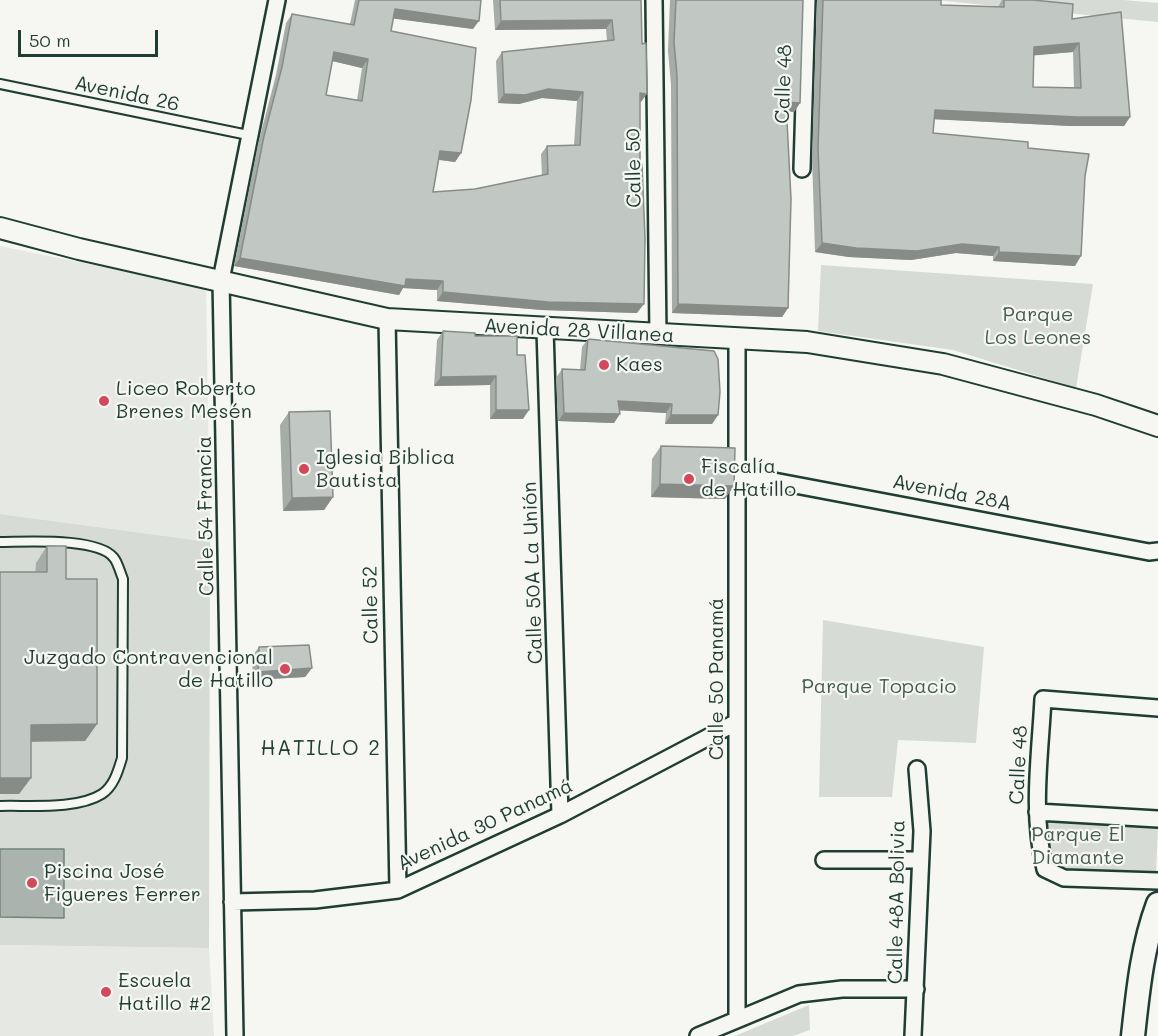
<!DOCTYPE html>
<meta charset="utf-8">
<style>
body{margin:0}
#map{position:relative;width:1158px;height:1036px;overflow:hidden;background:#f6f6f2;font-family:Mali,sans-serif}
canvas{display:block}
.scale{position:absolute;left:18px;top:30px;width:140px;height:27px;box-sizing:border-box;border:3px solid #1f3d34;border-top:0;padding-left:8px;font-size:18px;line-height:21px;white-space:nowrap;color:#1f3d34;-webkit-text-stroke:4px #f6f6f2;paint-order:stroke}
</style>
<div id="map">
<canvas width="1158" height="1036"></canvas>
<div class="scale">50 m</div>
</div>
<script>
const ctx = document.querySelector('canvas').getContext('2d');
ctx.lineJoin = 'round';
function fill(path, color) { ctx.fillStyle = color; ctx.fill(path, 'evenodd'); }
function stroke(path, color, width, dash) { ctx.strokeStyle = color; ctx.lineWidth = width; ctx.lineCap = dash ? 'butt' : 'round'; ctx.setLineDash(dash || []); ctx.stroke(path); }
function drawText(font, color, halo, rows, align = 'center') {
  ctx.font = font + ' Mali,sans-serif'; ctx.lineWidth = 4.5; ctx.setLineDash([]); ctx.textBaseline = 'middle'; ctx.strokeStyle = halo; ctx.fillStyle = color; for (const [text, x, y, turn = 0] of rows) {
    ctx.save(); ctx.translate(x, y); ctx.rotate((+turn || 0) * Math.PI / 180); ctx.textAlign = isNaN(turn) ? turn : align; if (halo) ctx.strokeText(text, 0, 0); ctx.fillText(text, 0, 0); ctx.restore();
  }
}
fill(new Path2D(`
 M0,246L206,288L210,542L0,514Z
 M0,945L209,948L214,1036H0Z`), '#e6e8e4');
fill(new Path2D(`
 M935,0H1123L1158,3V22Z
 M821,265L1093,284L1076,388L953,350L818,331Z
 M0,514L210,542L209,948L0,945Z
 M823,620L984,647L976,743L898,740L892,797H819Z
 M1043,817L1158,824L1156,874H1068L1050,863Z
 M809,1005L810,1030L793,1036H735Z`), '#d6dbd6');
const water = new Path2D(`
 M0,849H64V918L0,917Z`);
fill(water, '#aab3ae');
stroke(water, '#72847d', 1.5);
const service = new Path2D(`
 M0,84L248,135
 M0,542C25,542 98,537 114,558C118,563 120,572 123,579L122,758C118,771 114,786 102,794C77,810 28,805 0,806`);
const minor = new Path2D(`
 M654,0L658,335
 M802,169L807,0
 M387,319L398,890
 M545,329L560,815
 M737,340V1018
 M737,474L1149,552L1158,551
 M1158,708L1043,699C1040,756 1031,814 1045,869L1064,878L1158,881
 M1037,812L1158,819
 M824,860H920
 M232,902L315,900L398,890L560,815L737,722
 M235,1036L221,280L277,0
 M698,1036L799,994L842,989H916
 M913,1036L922,831L917,769`);
const tertiary = new Path2D(`
 M0,228L79,249L387,319L807,342L943,364L1096,405L1158,426`);
const secondary = new Path2D(`
 M1133,1036C1138,991 1142,947 1158,904`);
stroke(service, '#1f3d34', 12);
stroke(minor, '#1f3d34', 20);
stroke(tertiary, '#1f3d34', 24);
stroke(secondary, '#1f3d34', 27);
stroke(service, '#f6f6f2', 8);
stroke(minor, '#f6f6f2', 15);
stroke(tertiary, '#f6f6f2', 20);
stroke(secondary, '#f6f6f2', 22);
fill(new Path2D(`
 M355,0H481L473,29L393,18L391,31L461,153L455,162L439,160L433,192L475,189L542,176L541,154L547,146L574,145L577,101L542,98L519,104L498,103L496,61L502,52L607,41L606,29L495,30L493,0H641V102H640L637,313L542,310L437,301V290L403,288L399,295L234,266L258,144L276,75L286,23L292,14L350,24ZM332,61L362,68L357,100L326,95Z
 M670,0H803L800,103L794,112L786,111L788,308L782,317L672,313L671,85L668,51Z
 M817,0H941V5L998,7L1002,0H1033L1072,19L1130,117L1124,126H1071L934,119L933,133L1028,148L1085,176L1075,266L993,261V256L956,253L911,260L849,257L815,252L812,157ZM1073,52L1074,88L1033,87L1034,55Z
 M443,331L475,336L517,355L523,419H490V385L434,386L437,340Z
 M588,339L718,415L712,424H665L666,413L620,410L614,423L558,421L556,378L562,369L580,370L582,347Z
 M289,412L333,497L324,510L283,511L280,425Z
 M661,446L725,499L651,497L652,459Z
 M47,546L66,579L97,724L85,741H31V778L19,794L36,563Z
 M259,647L312,668L305,677L252,680L253,655Z`), '#a6aca8');
fill(new Path2D(`
 M395,9L479,21L473,29L389,18Z
 M612,20L606,29L495,30L501,21Z
 M1079,43L1073,52L1028,56L1034,47Z
 M334,52L368,59L362,68L328,60Z
 M548,89L583,92L577,101L542,98L519,104L498,103L504,94Z
 M640,93L647,94L641,102H634Z
 M786,102L800,103L794,112L780,111Z
 M935,110L1130,117L1124,126H1071L929,119Z
 M440,151L461,153L455,162L434,159Z
 M822,243L962,244L999,247L993,256L956,253L911,260L849,257L815,252Z
 M999,252L1081,256L1075,266L993,261Z
 M240,258L406,279L443,281L437,290L403,288L399,295L234,266Z
 M443,292L644,304L637,313L542,310L437,301Z
 M678,304L788,308L782,317L672,313Z
 M496,376L490,385L434,386L441,377Z
 M618,401L672,404L666,413L612,410Z
 M496,410H529L523,419H490Z
 M564,413L620,414L614,423L558,421Z
 M671,415H718L712,424H665Z
 M660,484L734,486L725,499L651,497Z
 M333,497L324,510L283,511L292,498Z
 M312,668L305,677L252,680L258,672Z
 M97,724L85,741L20,742L31,725Z
 M0,778H31L19,794H0Z`), '#878c88');
const building = new Path2D(`
 M359,0H481L479,21L395,9L391,31L476,48L471,100L461,153L440,151L433,192L475,189L548,174L547,146L580,145L583,92L548,89L525,95L504,94L502,52L614,40L612,20L501,21L500,0H641L642,44L646,43L647,94L640,93V164H642L645,238L644,304L548,302L443,292V281L406,279L405,286L240,258L264,136L282,67L292,14L354,25ZM334,52L368,59L362,101L326,95Z
 M676,0H803L800,103L786,102L791,199L788,308L678,304L677,76L674,42Z
 M823,0H941V5L1004,7V0H1033L1073,4L1072,19L1121,12L1130,117H1077L935,110L933,133L1028,142V148L1089,154L1085,176L1081,256L999,252V247L962,244L917,251L856,248L822,243L818,148ZM1079,43L1081,88L1033,87L1034,47Z
 M443,331L475,333V336H517V355H525L529,410H496V376L441,377Z
 M588,339L714,351L718,359L720,392L718,415H671L672,404L618,401L620,414L564,413L562,369L585,370Z
 M330,411L333,497L292,498L289,412Z
 M661,446L735,448L734,486L660,484Z
 M47,546H66V579H97V724L31,725V778H0V572H47Z
 M309,645L312,668L258,672L259,647Z`);
fill(building, '#c1c8c3');
stroke(building, '#878c88', 1.5);
for (const [x, y, r, color] of [
 [604,365,6,"#d1495b"],
 [104,401,6,"#d1495b"],
 [304,469,6,"#d1495b"],
 [689,479,6,"#d1495b"],
 [285,669,6,"#d1495b"],
 [32,883,6,"#d1495b"],
 [106,992,6,"#d1495b"]
]) { const dot = new Path2D(); dot.arc(x, y, r, 0, 2 * Math.PI); ctx.fillStyle = color; ctx.fill(dot); stroke(dot, '#f6f6f2', 2); }
drawText('20px', '#1f3d34', '#f6f6f2', [
 ["Calle 48",784,84,-88],
 ["Avenida 26",127,94,12],
 ["Calle 50",634,168,-91],
 ["Avenida 28 Villanea",579,331,3],
 ["Avenida 28A",952,493,11],
 ["Calle 54 Francia",206,516,-91],
 ["Calle 50A La Unión",533,573,-92],
 ["Calle 52",371,605,-91],
 ["Calle 50 Panamá",717,679,-90],
 ["Calle 48",1019,765,-87],
 ["Avenida 30 Panamá",485,825,-25],
 ["Calle 48A Bolivia",897,902,-89]
]);
drawText('20px', '#445d54', '#f6f6f2', [
 ["Parque",1038,315],
 ["Los Leones",1038,338],
 ["Parque Topacio",879,687],
 ["Parque El",1078,835],
 ["Diamante",1078,858]
]);
drawText('20px', '#1f3d34', '#f6f6f2', [
 ["Kaes",616,365],
 ["Liceo Roberto",116,389],
 ["Brenes Mesén",116,412],
 ["Iglesia Biblica",316,458],
 ["Bautista",316,481],
 ["Fiscalía",701,467],
 ["de Hatillo",701,490],
 ["Juzgado Contravencional",273,658,"right"],
 ["de Hatillo",273,681,"right"],
 ["Piscina José",44,872],
 ["Figueres Ferrer",44,895],
 ["Escuela",118,981],
 ["Hatillo #2",118,1004]
], 'left');
ctx.letterSpacing = '1.5px';
drawText('21px', '#1f3d34', '#f6f6f2', [
 ["HATILLO 2",321,749]
]);
ctx.letterSpacing = '0px';
</script>
